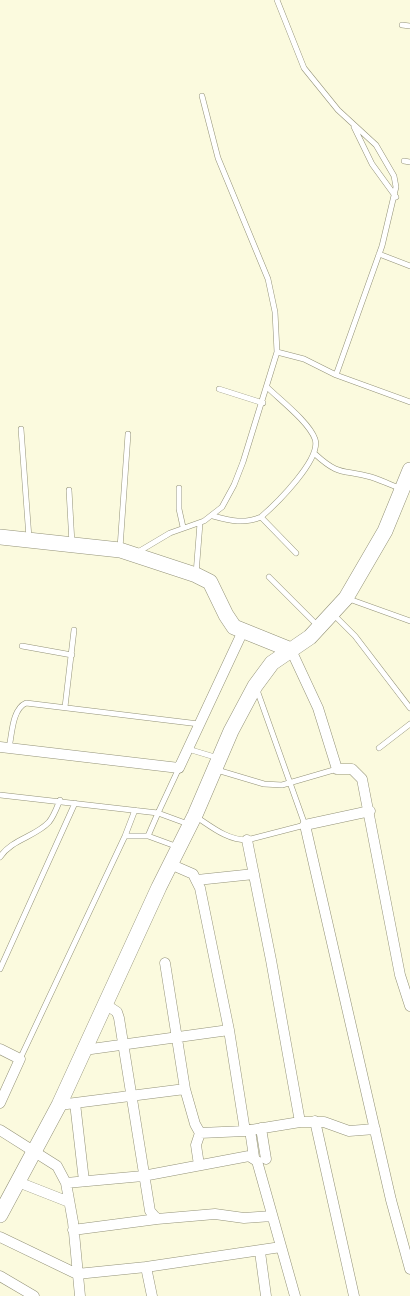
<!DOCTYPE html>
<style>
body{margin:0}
canvas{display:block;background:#fbfade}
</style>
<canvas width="410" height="1296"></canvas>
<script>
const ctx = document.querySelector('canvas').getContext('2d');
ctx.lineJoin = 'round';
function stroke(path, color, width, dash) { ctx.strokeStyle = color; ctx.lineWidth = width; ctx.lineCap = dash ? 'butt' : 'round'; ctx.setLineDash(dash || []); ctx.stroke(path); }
const lane = new Path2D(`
 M277,0L304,68L338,110L376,145L394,176L396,187L382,246L336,375
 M402,25L410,26
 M354,127L372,164L396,197
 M404,161L410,162
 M379,254L410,266
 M277,352L304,359L336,375L410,402
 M219,389L263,403
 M21,429L29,538
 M315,454C340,477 343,469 371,477C381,480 391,485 401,489
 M179,488V509L183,527
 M69,490L72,544
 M213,516C231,521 244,524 261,517C276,504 322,459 315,439C309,422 280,400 267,387
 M261,517L296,553
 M120,548L128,434
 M138,552L170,533L204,521L222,507L234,485L243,462L277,352L275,312L268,279L218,158L202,96
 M196,574L200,523
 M269,577L318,626
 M349,599L410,621
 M333,614L355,636L410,708
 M22,646L72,655
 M65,707L74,630
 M9,748C12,735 12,709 26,703L199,724
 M379,748L410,724
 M188,749L218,758
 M217,770L264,784L282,785L337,769
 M0,795L158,813L179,768
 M195,816C212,827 227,840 247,840L305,825L257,690
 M125,836L135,810
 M148,836L178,847
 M0,857C12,839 35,837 49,822C54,816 57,807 60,800
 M0,969L75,803
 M20,1059L125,836H148L158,813L188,824`);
const street = new Path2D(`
 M291,650L318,708L337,769H352L362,779L400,975L410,1006
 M0,747L179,768L243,631
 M370,811L305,825L391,1200L410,1269
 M197,880L254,874
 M165,963L185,1089
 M105,1004L117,1012L119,1018L150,1211L157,1219L215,1214L244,1218L272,1216
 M229,1030L245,1131
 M0,1049L20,1059L0,1103
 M84,1050L229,1030L200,888L193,874L170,864
 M75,1103L84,1181
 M59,1105L185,1089L195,1124L200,1133L245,1131L300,1122L271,960L247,840
 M315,1121L354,1296
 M300,1122H324L349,1131L375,1129
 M261,1128L266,1159
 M0,1130L57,1166L66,1183
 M250,1130L254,1157
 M199,1165L196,1145L200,1133
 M18,1182L69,1202
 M73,1230L157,1219
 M0,1237L77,1274L146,1267
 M260,1252L266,1296
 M0,1276L34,1296
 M80,1296L73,1222L66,1183L143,1176L249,1156L257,1161L295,1296
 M152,1296L146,1267L281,1247`);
const secondary = new Path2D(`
 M0,537L120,550L196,575L210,582L226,615L234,627L291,650
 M0,1215L59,1105L159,887L195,815L231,731L255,686L272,663L310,637L346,598L385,531L410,470`);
stroke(lane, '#939278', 6);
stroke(street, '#939278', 11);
stroke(secondary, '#939278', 16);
stroke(lane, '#fff', 5);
stroke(street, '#fff', 10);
stroke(secondary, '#fff', 15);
</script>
